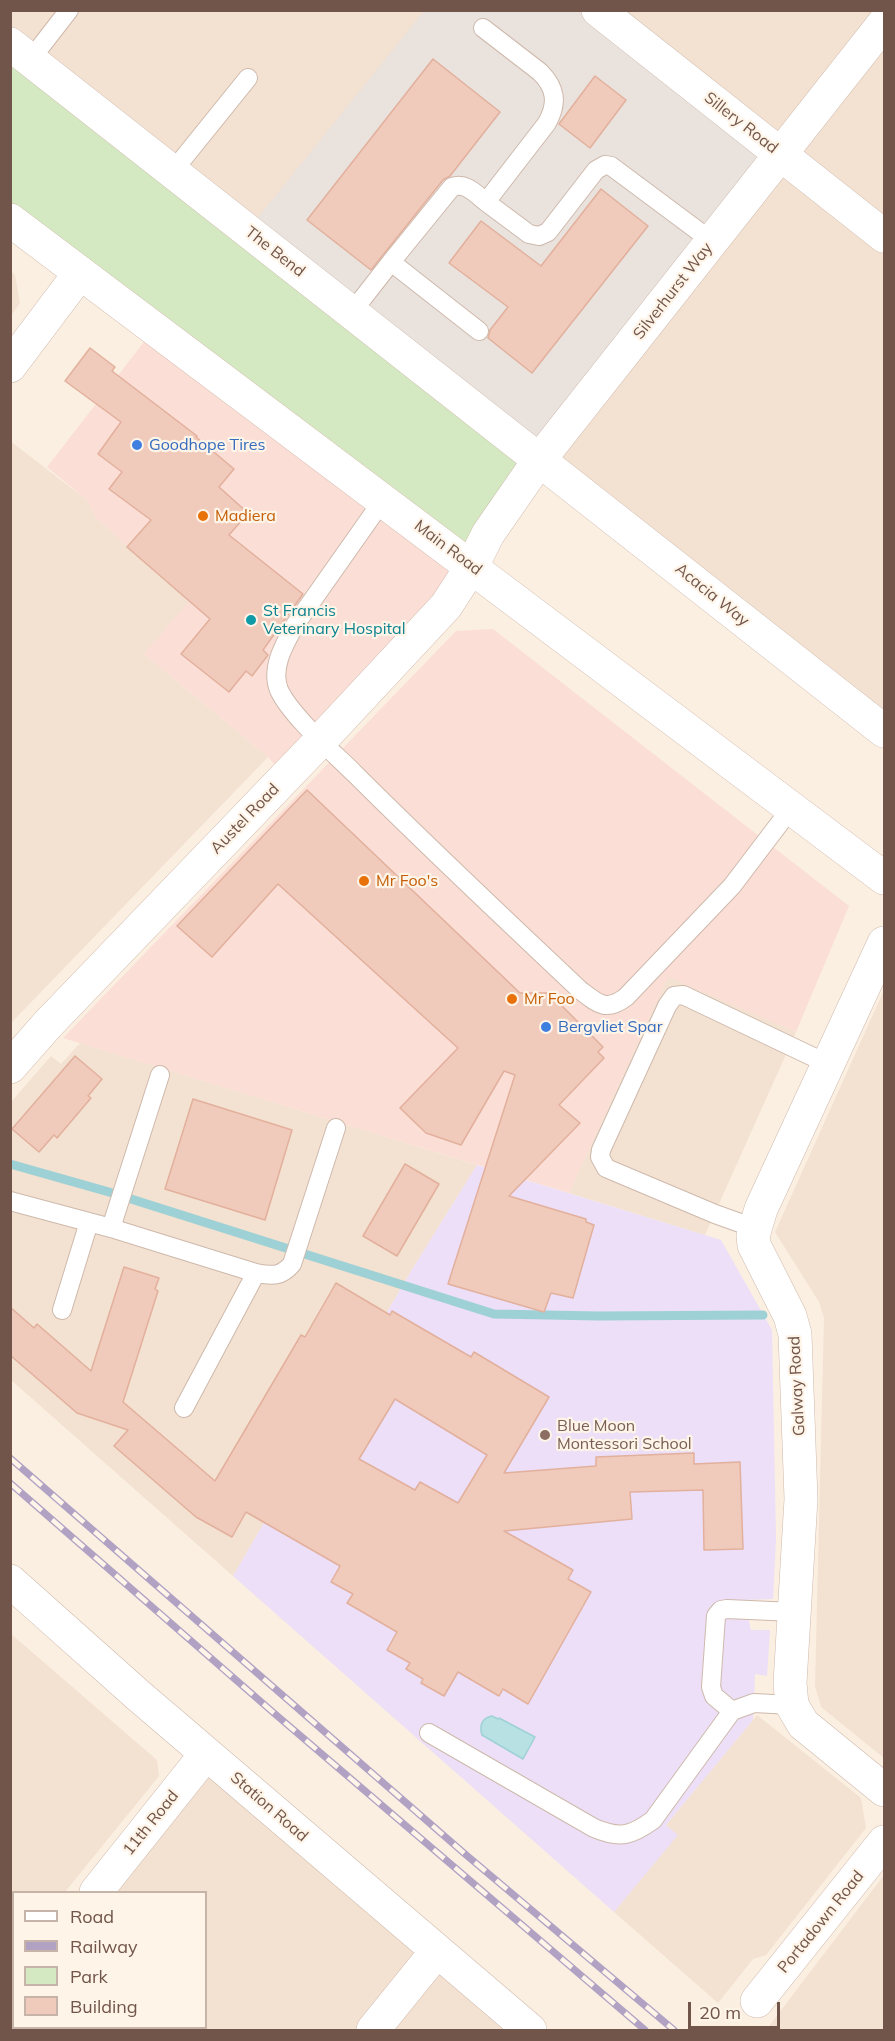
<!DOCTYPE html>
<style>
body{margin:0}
#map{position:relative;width:895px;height:2041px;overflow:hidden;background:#fbefe2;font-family:Mulish,sans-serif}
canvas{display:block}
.frame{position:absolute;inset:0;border:12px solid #72554a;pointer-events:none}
.legend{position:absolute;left:12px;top:1891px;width:195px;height:138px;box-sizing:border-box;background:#fef4e8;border:2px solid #c6b4a9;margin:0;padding:8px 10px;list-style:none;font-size:18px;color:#72554a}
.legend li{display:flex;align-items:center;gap:12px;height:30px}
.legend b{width:30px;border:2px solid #c6b4a9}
.scale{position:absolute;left:688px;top:2002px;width:92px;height:27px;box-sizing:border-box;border:3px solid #72554a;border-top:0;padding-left:8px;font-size:18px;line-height:21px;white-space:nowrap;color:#72554a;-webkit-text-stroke:4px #fef4e8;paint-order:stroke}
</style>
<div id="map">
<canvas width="895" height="2041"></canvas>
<div class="frame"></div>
<ul class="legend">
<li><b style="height:8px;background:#fff"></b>Road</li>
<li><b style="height:8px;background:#b1a2c4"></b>Railway</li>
<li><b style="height:16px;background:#d4e8c1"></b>Park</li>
<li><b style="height:16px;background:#f0cbbb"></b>Building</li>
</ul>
<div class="scale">20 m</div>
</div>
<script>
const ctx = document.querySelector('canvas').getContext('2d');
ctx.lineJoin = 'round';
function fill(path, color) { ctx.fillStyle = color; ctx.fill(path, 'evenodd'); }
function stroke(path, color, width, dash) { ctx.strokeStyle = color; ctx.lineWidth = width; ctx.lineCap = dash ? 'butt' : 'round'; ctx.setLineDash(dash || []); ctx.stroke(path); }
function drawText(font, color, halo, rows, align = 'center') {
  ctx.font = font + ' Mulish,sans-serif'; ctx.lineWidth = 4.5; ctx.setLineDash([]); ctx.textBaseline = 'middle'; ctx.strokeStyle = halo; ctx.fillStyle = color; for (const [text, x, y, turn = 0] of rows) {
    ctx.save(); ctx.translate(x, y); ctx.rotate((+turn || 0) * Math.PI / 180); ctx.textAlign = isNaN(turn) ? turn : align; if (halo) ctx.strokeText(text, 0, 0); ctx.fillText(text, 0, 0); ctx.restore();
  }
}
fill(new Path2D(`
 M10,11H884V731L11,44Z
 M11,271L15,275L20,303L11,316Z
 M10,441L87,500L96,518L190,601L144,654L268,757L11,1023Z
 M668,976L796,1032L705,1235L569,1193Z
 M884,990V1758L821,1707L815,1686L824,1318L819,1302L775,1232Z
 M80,1043L477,1165L411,1271L233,1576L11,1380V1102L51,1056L61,1064Z
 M11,1634L157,1760L159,1776L65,1892H14V1956L11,1960Z
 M757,1715L861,1798L866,1828L766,1955L753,1959L718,2003L614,1912L677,1835L666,1825Z
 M206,1754L530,2030H11L10,1999L13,1995L14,2028H206V1892H96Z
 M884,1875V2030H766Z`), '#f3e1d1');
fill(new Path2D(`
 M154,329L472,566L285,777L268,757L144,654L189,601L96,518L87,500L47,467Z
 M493,629L849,906L796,1032L668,977L569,1193L63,1038L456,631Z`), '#fbded6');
fill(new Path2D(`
 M424,11H598L780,154L540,459L248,230Z`), '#eae2dd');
fill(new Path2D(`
 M477,1165L721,1240L772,1330L776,1539L773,1599L744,1600L751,1630H770L767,1676L755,1674L753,1720L666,1825L678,1835L614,1912L233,1576L411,1271Z`), '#ecdff7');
fill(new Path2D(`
 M10,44L540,459L472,566L11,215Z`), '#d4e8c1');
const water = new Path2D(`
 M492,1716L498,1719L499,1718L535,1737L523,1759L482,1735C479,1725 482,1718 492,1716Z`);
fill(water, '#b8e1e4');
stroke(water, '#9ed1d5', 1.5);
stroke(new Path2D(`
 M10,1164L109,1192L494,1314L599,1316L763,1315`), '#9ed1d5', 9);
const building = new Path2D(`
 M433,59L500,112L450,176L443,180L371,270L307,220Z
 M595,76L626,100L590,148L559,124Z
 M601,189L648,226L532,373L488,338L490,330L508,307L449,263L481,221L541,266Z
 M90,348L115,367L112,371L197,436L196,437L234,469L219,487L248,513L229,535L303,594L263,650L268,655L252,676L246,671L229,692L181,654L210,619L127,547L151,520L109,489L122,472L98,454L121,422L65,381Z
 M307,790L520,993H549L603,1047L598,1052L604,1058L559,1105L580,1123L509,1196L586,1219V1222L594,1225L573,1298L551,1293L544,1312L448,1284L515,1075L504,1071L461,1145L426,1133L400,1108L458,1048L278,884L212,957L177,926Z
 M75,1056L102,1079L88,1096L91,1098L57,1138L54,1135L39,1152L12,1129Z
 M193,1099L292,1130L265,1220L165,1189Z
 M405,1164L439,1184L397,1256L363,1236Z
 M124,1267L159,1278L155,1289L158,1291L123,1402L215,1481L301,1335L305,1337L336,1283L390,1315L392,1311L471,1357L474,1352L549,1397L504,1473L596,1466V1457L694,1453V1464L740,1462L743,1549L704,1550L703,1490L630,1492L632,1519L504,1531L573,1570L568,1579L591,1592L528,1704L503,1689L499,1696L458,1672L444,1696L421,1683L423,1679L406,1669L410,1663L387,1650L397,1632L347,1603L353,1594L331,1582L340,1566L246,1512L232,1537L196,1517L114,1446L128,1430L77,1413L10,1355V1307L34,1328L37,1324L91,1371ZM395,1399L487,1455L458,1503L420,1482L415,1490L359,1459Z`);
fill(building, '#f0cbbb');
stroke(building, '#e2b09c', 1.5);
const lane = new Path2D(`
 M483,28L540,72C556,88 558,103 547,123L486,202L529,234L539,236L548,232L596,170L605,165L611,166L713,242
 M31,59L69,10
 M173,171L248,78
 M352,312L391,262
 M479,331L391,262L452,187C466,182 476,194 486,202
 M383,500L295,625C285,643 270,668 279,690C291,716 334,753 355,774C429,848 505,919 580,990C598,1004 606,1012 626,997L732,886L792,807
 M10,1201L111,1228L256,1273C272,1276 281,1277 292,1264L336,1128
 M111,1228L160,1075
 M754,1228L715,1214L606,1168L600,1157L601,1150L667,1006L674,996L683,995L828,1064
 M62,1310L89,1222
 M184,1408L256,1273
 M732,1711L714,1696L711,1687L716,1616L721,1610L727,1609L794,1612
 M429,1733L594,1828C620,1839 631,1836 653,1820L732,1711L754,1703L792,1705`);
const street = new Path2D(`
 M598,10L884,236
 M10,44L884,731
 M10,366L80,273
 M472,566L488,534L540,459L884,23
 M884,943L761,1209L753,1236L754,1245L790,1316L795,1334L801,1499L790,1683L792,1705L803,1724L884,1790
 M10,1581L139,1696L530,2030
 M96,1892L206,1754
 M10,1999L14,1995
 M757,2001L884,1842
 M373,2030L437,1951`);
const secondary = new Path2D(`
 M10,220L884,878
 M10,1067L48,1024L321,740L446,606L472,566`);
stroke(lane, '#ceb9ac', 20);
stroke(street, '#ceb9ac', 34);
stroke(secondary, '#d1b8aa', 34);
stroke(lane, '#fff', 18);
stroke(street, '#fff', 33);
stroke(secondary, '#fff', 33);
const rail = new Path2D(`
 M10,1458L465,1854L674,2030
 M10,1483L275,1714L645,2030`);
stroke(rail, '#b1a2c4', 7);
stroke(rail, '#fef4e8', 4.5, [14]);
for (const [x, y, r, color] of [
 [137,445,6,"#3f7fe0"],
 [203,516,6,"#e8710a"],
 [251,620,6,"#0f9aa8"],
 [364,881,6,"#e8710a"],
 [512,999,6,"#e8710a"],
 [546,1027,6,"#3f7fe0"],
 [545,1435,6,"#8d6e63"]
]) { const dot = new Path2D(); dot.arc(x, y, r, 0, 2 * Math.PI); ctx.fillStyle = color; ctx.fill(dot); stroke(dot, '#fef4e8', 2); }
drawText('16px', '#72554a', '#fef4e8', [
 ["Sillery Road",741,123,38],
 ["The Bend",275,252,38],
 ["Silverhurst Way",673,291,-52],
 ["Main Road",448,548,37],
 ["Acacia Way",712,595,39],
 ["Austel Road",245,819,-46],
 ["Galway Road",797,1386,-93],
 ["Station Road",269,1807,41],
 ["11th Road",151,1823,-51],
 ["Portadown Road",821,1922,-51]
]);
drawText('16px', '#366cbe', '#fef4e8', [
 ["Goodhope Tires",149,445],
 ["Bergvliet Spar",558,1027]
], 'left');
drawText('16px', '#c56008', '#fef4e8', [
 ["Madiera",215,516],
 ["Mr Foo's",376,881],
 ["Mr Foo",524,999]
], 'left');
drawText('16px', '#0d838f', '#fef4e8', [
 ["St Francis",263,611],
 ["Veterinary Hospital",263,629]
], 'left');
drawText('16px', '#785e54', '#fef4e8', [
 ["Blue Moon",557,1426],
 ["Montessori School",557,1444]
], 'left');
</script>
